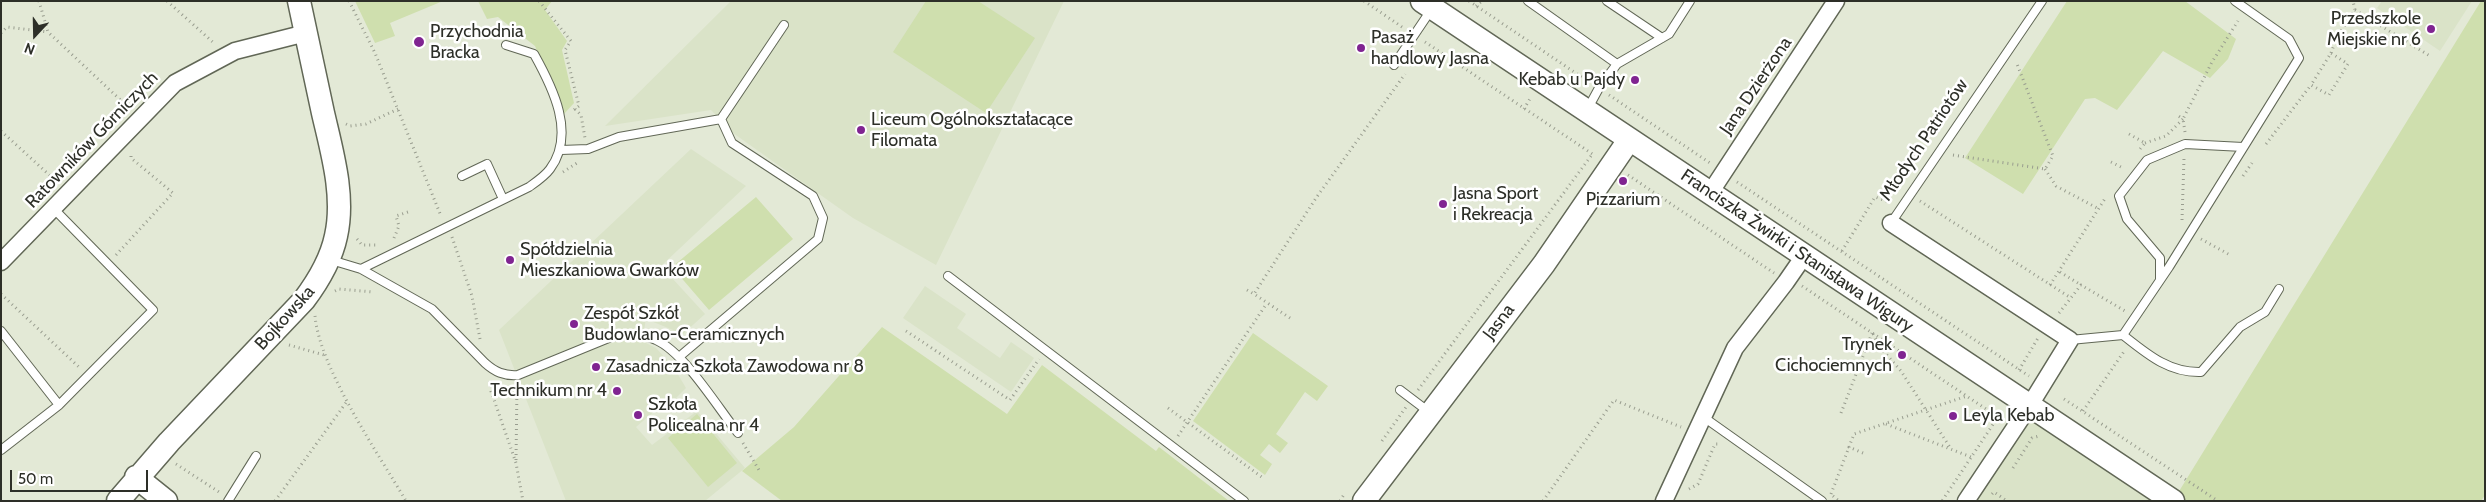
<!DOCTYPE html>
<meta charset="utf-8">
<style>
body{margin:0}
#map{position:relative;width:2486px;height:502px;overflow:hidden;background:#e3e9d6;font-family:Cabin,sans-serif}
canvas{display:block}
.frame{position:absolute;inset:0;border:2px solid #2d2f28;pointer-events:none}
.north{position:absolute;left:10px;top:10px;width:50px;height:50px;-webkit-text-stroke:4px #fff;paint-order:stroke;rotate:201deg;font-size:14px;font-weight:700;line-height:20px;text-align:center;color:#2d2f28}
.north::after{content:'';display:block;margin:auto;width:18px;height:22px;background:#2d2f28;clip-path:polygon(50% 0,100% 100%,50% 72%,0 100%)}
.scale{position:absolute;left:10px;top:470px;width:138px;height:22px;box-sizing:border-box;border:2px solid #2d2f28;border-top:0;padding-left:6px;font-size:15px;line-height:18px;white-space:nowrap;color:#2d2f28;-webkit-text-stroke:4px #fff;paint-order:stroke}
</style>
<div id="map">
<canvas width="2486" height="502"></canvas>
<div class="frame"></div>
<div class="north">N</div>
<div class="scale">50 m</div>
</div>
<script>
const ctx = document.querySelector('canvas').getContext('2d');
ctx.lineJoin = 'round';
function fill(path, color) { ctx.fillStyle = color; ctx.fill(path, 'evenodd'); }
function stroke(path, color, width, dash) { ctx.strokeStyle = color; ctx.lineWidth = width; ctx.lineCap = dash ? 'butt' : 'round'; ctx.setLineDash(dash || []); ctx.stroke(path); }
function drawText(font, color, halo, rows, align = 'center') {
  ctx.font = font + ' Cabin,sans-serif'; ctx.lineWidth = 5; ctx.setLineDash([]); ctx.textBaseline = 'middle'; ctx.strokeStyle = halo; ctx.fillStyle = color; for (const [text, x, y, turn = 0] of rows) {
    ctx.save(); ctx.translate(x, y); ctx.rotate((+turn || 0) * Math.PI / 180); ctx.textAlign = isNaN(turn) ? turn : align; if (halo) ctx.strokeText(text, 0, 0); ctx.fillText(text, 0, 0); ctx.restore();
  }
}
fill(new Path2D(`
 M731,1H1064L936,265L853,218L733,133L711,110L605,126Z
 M2382,1H2472L2440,51L2377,8Z
 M691,149L746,186L661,266L705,314L683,334L646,319L642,341L656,348L673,366L686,388L661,413L657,409L636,427L652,445L697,411L745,468L705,501H566L499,330Z
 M925,286L966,314L957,328L1000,358L1011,342L1034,358L1011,392L903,318Z
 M2030,405L2173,501H1966Z`), '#dae3c8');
fill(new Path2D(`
 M355,1H443L390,23L395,36L375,43Z
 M478,1H552L545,10L567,41L562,50L574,103L564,114L535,46L498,17L487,19Z
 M926,1H978L1035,38L986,113L893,52Z
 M2067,1H2185L2236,39L2228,59L2210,78L2163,51L2117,110L2095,98L2085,99L2023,194L1965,158Z
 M2481,1H2485V495L2481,501H2173Z
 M756,197L793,239L709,310L672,267Z
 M882,327L1007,414L1042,365L1156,451L1159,447L1229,501H782L742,471L794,427Z
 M1253,333L1328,386L1317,401L1305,392L1276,434L1288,443L1280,453L1269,444L1260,455L1272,464L1265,475L1193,421Z
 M697,414L737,463L708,487L668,438Z`), '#cfdfae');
const lane = new Path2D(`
 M1528,1L1617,64
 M1607,1L1662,38
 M1394,65L1431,10
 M1587,110L1599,88L1617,64L1669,34L1690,1
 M561,150L588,149L619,137L721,119L784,25
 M462,176L487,164L503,199
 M1891,223L2042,1
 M331,260L361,269L432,309L485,363C495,372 504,376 518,375L611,337C626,334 642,333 656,340C684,352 718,408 738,433
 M361,269L529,187C536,182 545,176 550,169C576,134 553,88 534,54L506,45
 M948,276L1244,501
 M2160,280V258L2127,219L2119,196L2147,160L2185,144L2243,147
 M1,331L59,405
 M2123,335C2147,354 2169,373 2201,372L2240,327L2265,312L2279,289
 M2070,340L2123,335L2169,267L2299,58L2289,39L2235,1
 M679,357L818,239L823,218L813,196L732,143L721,119
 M1400,390L1429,412
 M1702,416L1822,501
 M1,450L59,405L153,310L53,208
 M228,501L256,456`);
const street = new Path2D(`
 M1710,193L1836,1
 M1891,223L2070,340L2030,405L1966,501
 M1,262L175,83L235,51L306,33
 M1664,501L1735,348L1786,282L1804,256`);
const secondary = new Path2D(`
 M1422,1L2173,501
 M136,477L166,501
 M118,501L169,442L304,300C319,280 331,260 336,236C345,196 332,152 323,113C315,75 307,38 299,1
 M1364,501L1544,264L1629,140`);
stroke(lane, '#616756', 10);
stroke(street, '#616756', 19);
stroke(secondary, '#616756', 25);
stroke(new Path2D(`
 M39,1L48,32L129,108
 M167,1L215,44
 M349,1L375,53L441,216
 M539,1L571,41L565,50L579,106L571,112
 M1364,1L1405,29
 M1469,1L1589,82
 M1476,6L1482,1
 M2355,10L2430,56
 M1,33L7,27L48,32
 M1425,42L1594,155
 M2331,53L2337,37L2355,10L2353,1
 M1609,95L1710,163
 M575,109L581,115L585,138
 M1524,109L1531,97
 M346,124L350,126L366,124L398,109
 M1,131L56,181
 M2185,132L2183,119L2212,62L2238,21
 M2129,134L2145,143L2140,149
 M2145,143L2166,136L2183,119L2177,115
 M2266,144L2311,85L2329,95L2348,64L2331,53L2311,85
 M1953,155L2045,169L2053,156L2017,64
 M2111,162L2123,168
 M2045,169L2056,186L2099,209
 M563,172L577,163
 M1628,175L1774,273
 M2243,176L2252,163
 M1737,182L2029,376
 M1920,201L2071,298
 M2182,220L2184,158
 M452,237L472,296L480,339
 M394,238L399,226L396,216L411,211
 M357,239L362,245H378
 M2201,239L2230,255
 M1842,251L1875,197L1889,202
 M116,255L173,193L131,158V153
 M2060,272L2081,285
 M2050,285L2106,197
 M1802,286L1998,417L1942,501
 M1247,290L1254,294
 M335,291L339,289L373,292
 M1,294L80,368
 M2059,313L2081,285L2125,311
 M315,316C320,369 378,453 406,501
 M1290,318L1254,294L1316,198L1405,74
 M906,331L1010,400L1039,359
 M1873,334L1880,347L1901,371L1951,449
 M289,345L324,355
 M2019,370L2038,338
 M490,381L491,391L516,463L523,501
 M1418,390L1591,156
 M2064,399L2218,501
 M1168,408L1263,478
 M2083,411L2125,350
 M1841,413L1872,333
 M1886,424L1971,457
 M1178,436L1267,303
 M1382,441L1406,407
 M743,443L759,470
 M1863,453L1849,447L1854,434L1967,396
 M516,460L517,386
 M176,464L219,492
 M2013,468L2032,438L2039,436
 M1689,489L1698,484L1715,444H1720
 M1831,494L1849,447
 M1992,494L1994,492L2007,501
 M1833,496L1839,501
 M275,501L348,400
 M1340,501L1345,493
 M1543,501L1614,400L1681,427`), '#999d8f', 3, [1, 4]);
stroke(lane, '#fff', 8);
stroke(street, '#fff', 16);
stroke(secondary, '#fff', 22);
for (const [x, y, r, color] of [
 [2431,29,5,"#802491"],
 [419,42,6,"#802491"],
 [1361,48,5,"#802491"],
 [1635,80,5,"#802491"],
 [861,130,5,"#802491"],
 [1623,181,5,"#802491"],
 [1443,204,5,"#802491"],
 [510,260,5,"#802491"],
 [574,324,5,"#802491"],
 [1902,355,5,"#802491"],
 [596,367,5,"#802491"],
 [617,391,5,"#802491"],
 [638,415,5,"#802491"],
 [1953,416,5,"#802491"]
]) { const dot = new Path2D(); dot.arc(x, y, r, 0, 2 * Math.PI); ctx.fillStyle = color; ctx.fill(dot); stroke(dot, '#fff', 2); }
drawText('18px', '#2d2f28', '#fff', [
 ["Przedszkole",2421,19,"right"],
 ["Miejskie nr 6",2421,40,"right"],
 ["Przychodnia",430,32],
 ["Bracka",430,53],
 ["Pasaż",1371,38],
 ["handlowy Jasna",1371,59],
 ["Kebab u Pajdy",1625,80,"right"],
 ["Liceum Ogólnokształacące",871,120],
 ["Filomata",871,141],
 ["Jasna Sport",1453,194],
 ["i Rekreacja",1453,215],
 ["Pizzarium",1623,200,"center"],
 ["Spółdzielnia",520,250],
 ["Mieszkaniowa Gwarków",520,271],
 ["Zespół Szkół",584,314],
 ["Budowlano-Ceramicznych",584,335],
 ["Trynek",1892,345,"right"],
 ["Cichociemnych",1892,366,"right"],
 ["Zasadnicza Szkoła Zawodowa nr 8",606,367],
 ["Technikum nr 4",607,391,"right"],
 ["Szkoła",648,405],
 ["Policealna nr 4",648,426],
 ["Leyla Kebab",1963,416]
], 'left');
drawText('18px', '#2d2f28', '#fff', [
 ["Jana Dzierżona",1756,86,-56],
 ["Ratowników Górniczych",92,140,-46],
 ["Młodych Patriotów",1924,140,-56],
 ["Franciszka Żwirki i Stanisława Wigury",1797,251,34],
 ["Bojkowska",285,318,-48],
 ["Jasna",1499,322,-53]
]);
</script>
